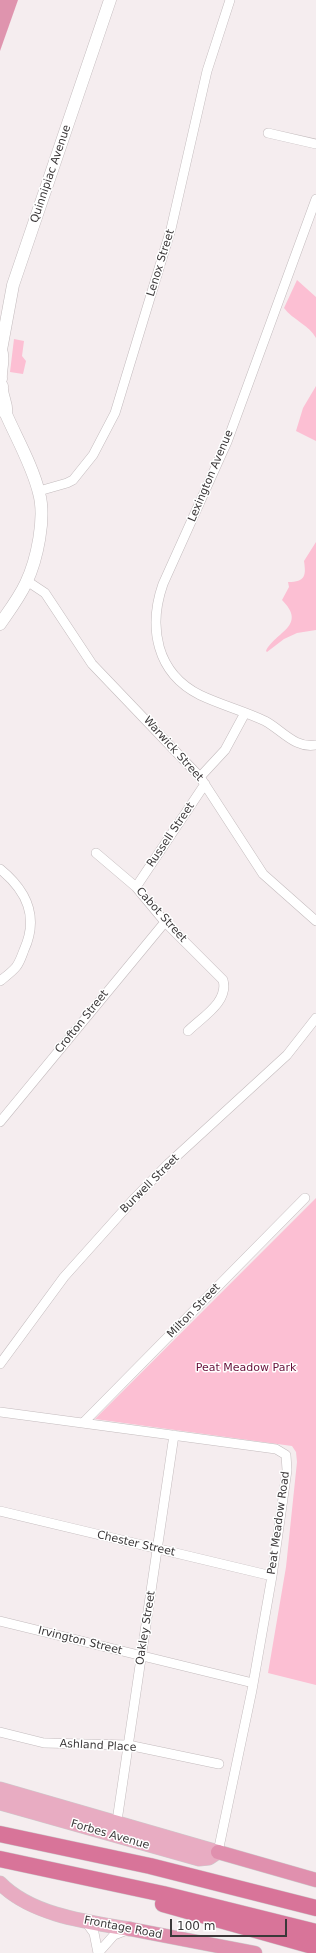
<!DOCTYPE html>
<style>
body{margin:0}
#map{position:relative;width:316px;height:1953px;overflow:hidden;background:#f5edef;font-family:"DejaVu Sans",sans-serif}
canvas{display:block}
.scale{position:absolute;left:170px;top:1919px;width:117px;height:18px;box-sizing:border-box;border:2px solid #3b3839;border-top:0;padding-left:5px;font-size:12px;line-height:14px;white-space:nowrap;color:#3b3839;-webkit-text-stroke:3px #fff;paint-order:stroke}
</style>
<div id="map">
<canvas width="316" height="1953"></canvas>
<div class="scale">100 m</div>
</div>
<script>
const ctx = document.querySelector('canvas').getContext('2d');
ctx.lineJoin = 'round';
function fill(path, color) { ctx.fillStyle = color; ctx.fill(path, 'evenodd'); }
function stroke(path, color, width, dash) { ctx.strokeStyle = color; ctx.lineWidth = width; ctx.lineCap = dash ? 'butt' : 'round'; ctx.setLineDash(dash || []); ctx.stroke(path); }
function drawText(font, color, halo, rows, align = 'center') {
  ctx.font = font + ' "DejaVu Sans",sans-serif'; ctx.lineWidth = 3; ctx.setLineDash([]); ctx.textBaseline = 'middle'; ctx.strokeStyle = halo; ctx.fillStyle = color; for (const [text, x, y, turn = 0] of rows) {
    ctx.save(); ctx.translate(x, y); ctx.rotate((+turn || 0) * Math.PI / 180); ctx.textAlign = isNaN(turn) ? turn : align; if (halo) ctx.strokeText(text, 0, 0); ctx.fillText(text, 0, 0); ctx.restore();
  }
}
fill(new Path2D(`
 M297,280L316,297V338C309,325 293,320 284,308Z
 M14,339L24,341L22,356L26,361L23,374L10,372Z
 M316,386V441L296,431L303,408Z
 M316,542V630L297,633L284,639L267,652L266,651C275,632 308,626 282,600L289,587L288,582C306,582 306,575 304,561Z
 M316,1198V1685L268,1673L286,1567L297,1462L296,1452L292,1446L95,1419Z`), '#fcbfd3');
fill(new Path2D(`
 M0,0H18L0,51Z`), '#df94ae');
const minor = new Path2D(`
 M268,133L316,144
 M316,199L227,442L163,584C148,627 156,673 200,695C221,705 244,711 265,721C282,730 295,749 316,745
 M39,491L67,483L73,480L93,455L115,413L171,229L207,71L230,0
 M27,581L45,593L92,664L200,777L263,874L316,921
 M200,777L225,750L245,713
 M96,853L136,887L165,922L223,980C229,1002 202,1017 188,1031
 M0,869C27,891 39,917 24,950C22,955 20,962 16,967C12,972 5,977 0,981
 M136,887L205,784
 M0,1122L165,922
 M0,1364L64,1277L132,1201L168,1164L287,1055L316,1018
 M0,1412L276,1449L286,1455L287,1470L272,1576L252,1690L218,1852
 M83,1423L305,1198
 M0,1511L272,1576
 M0,1621L253,1683
 M0,1732L44,1743L128,1745L219,1764
 M117,1821L174,1435
 M86,1922L94,1933L98,1953
 M99,1952L114,1935L127,1930`);
const secondary = new Path2D(`
 M1,379C0,369 5,359 1,350L13,285L110,0
 M2,386C1,396 8,404 6,414
 M0,407L6,414C17,439 33,467 39,493C46,518 37,560 26,583C19,598 9,611 0,624`);
const primary = new Path2D(`
 M0,1789L218,1852L209,1858L199,1859L0,1803
 M0,1883C31,1915 87,1922 130,1929`);
const trunk = new Path2D(`
 M218,1852L316,1880
 M130,1929L255,1953`);
const motorway = new Path2D(`
 M0,1834L150,1866L316,1908
 M0,1859L163,1894L316,1932
 M163,1904L316,1947`);
stroke(minor, '#c3bbbd', 10);
stroke(secondary, '#c3bbbd', 13);
stroke(primary, '#cccbcc', 15);
stroke(trunk, '#cccbcc', 15);
stroke(motorway, '#cccbcc', 17);
stroke(minor, '#fff', 9);
stroke(secondary, '#fff', 12);
stroke(primary, '#e8acc2', 14);
stroke(trunk, '#e090ae', 14);
stroke(motorway, '#d87499', 16);
drawText('11px', '#3b3839', '#fff', [
 ["Quinnipiac Avenue",51,174,-71],
 ["Lenox Street",161,263,-73],
 ["Lexington Avenue",211,476,-67],
 ["Warwick Street",173,749,48],
 ["Russell Street",171,835,-56],
 ["Cabot Street",161,915,48],
 ["Crofton Street",82,1022,-51],
 ["Burwell Street",150,1184,-45],
 ["Milton Street",194,1311,-46],
 ["Peat Meadow Road",279,1523,-82],
 ["Chester Street",136,1544,13],
 ["Oakley Street",146,1628,-81],
 ["Irvington Street",80,1641,14],
 ["Ashland Place",98,1746,3],
 ["Forbes Avenue",110,1835,16],
 ["Frontage Road",123,1928,11]
]);
drawText('11px', '#67103a', '#fff', [
 ["Peat Meadow Park",246,1368]
]);
</script>
